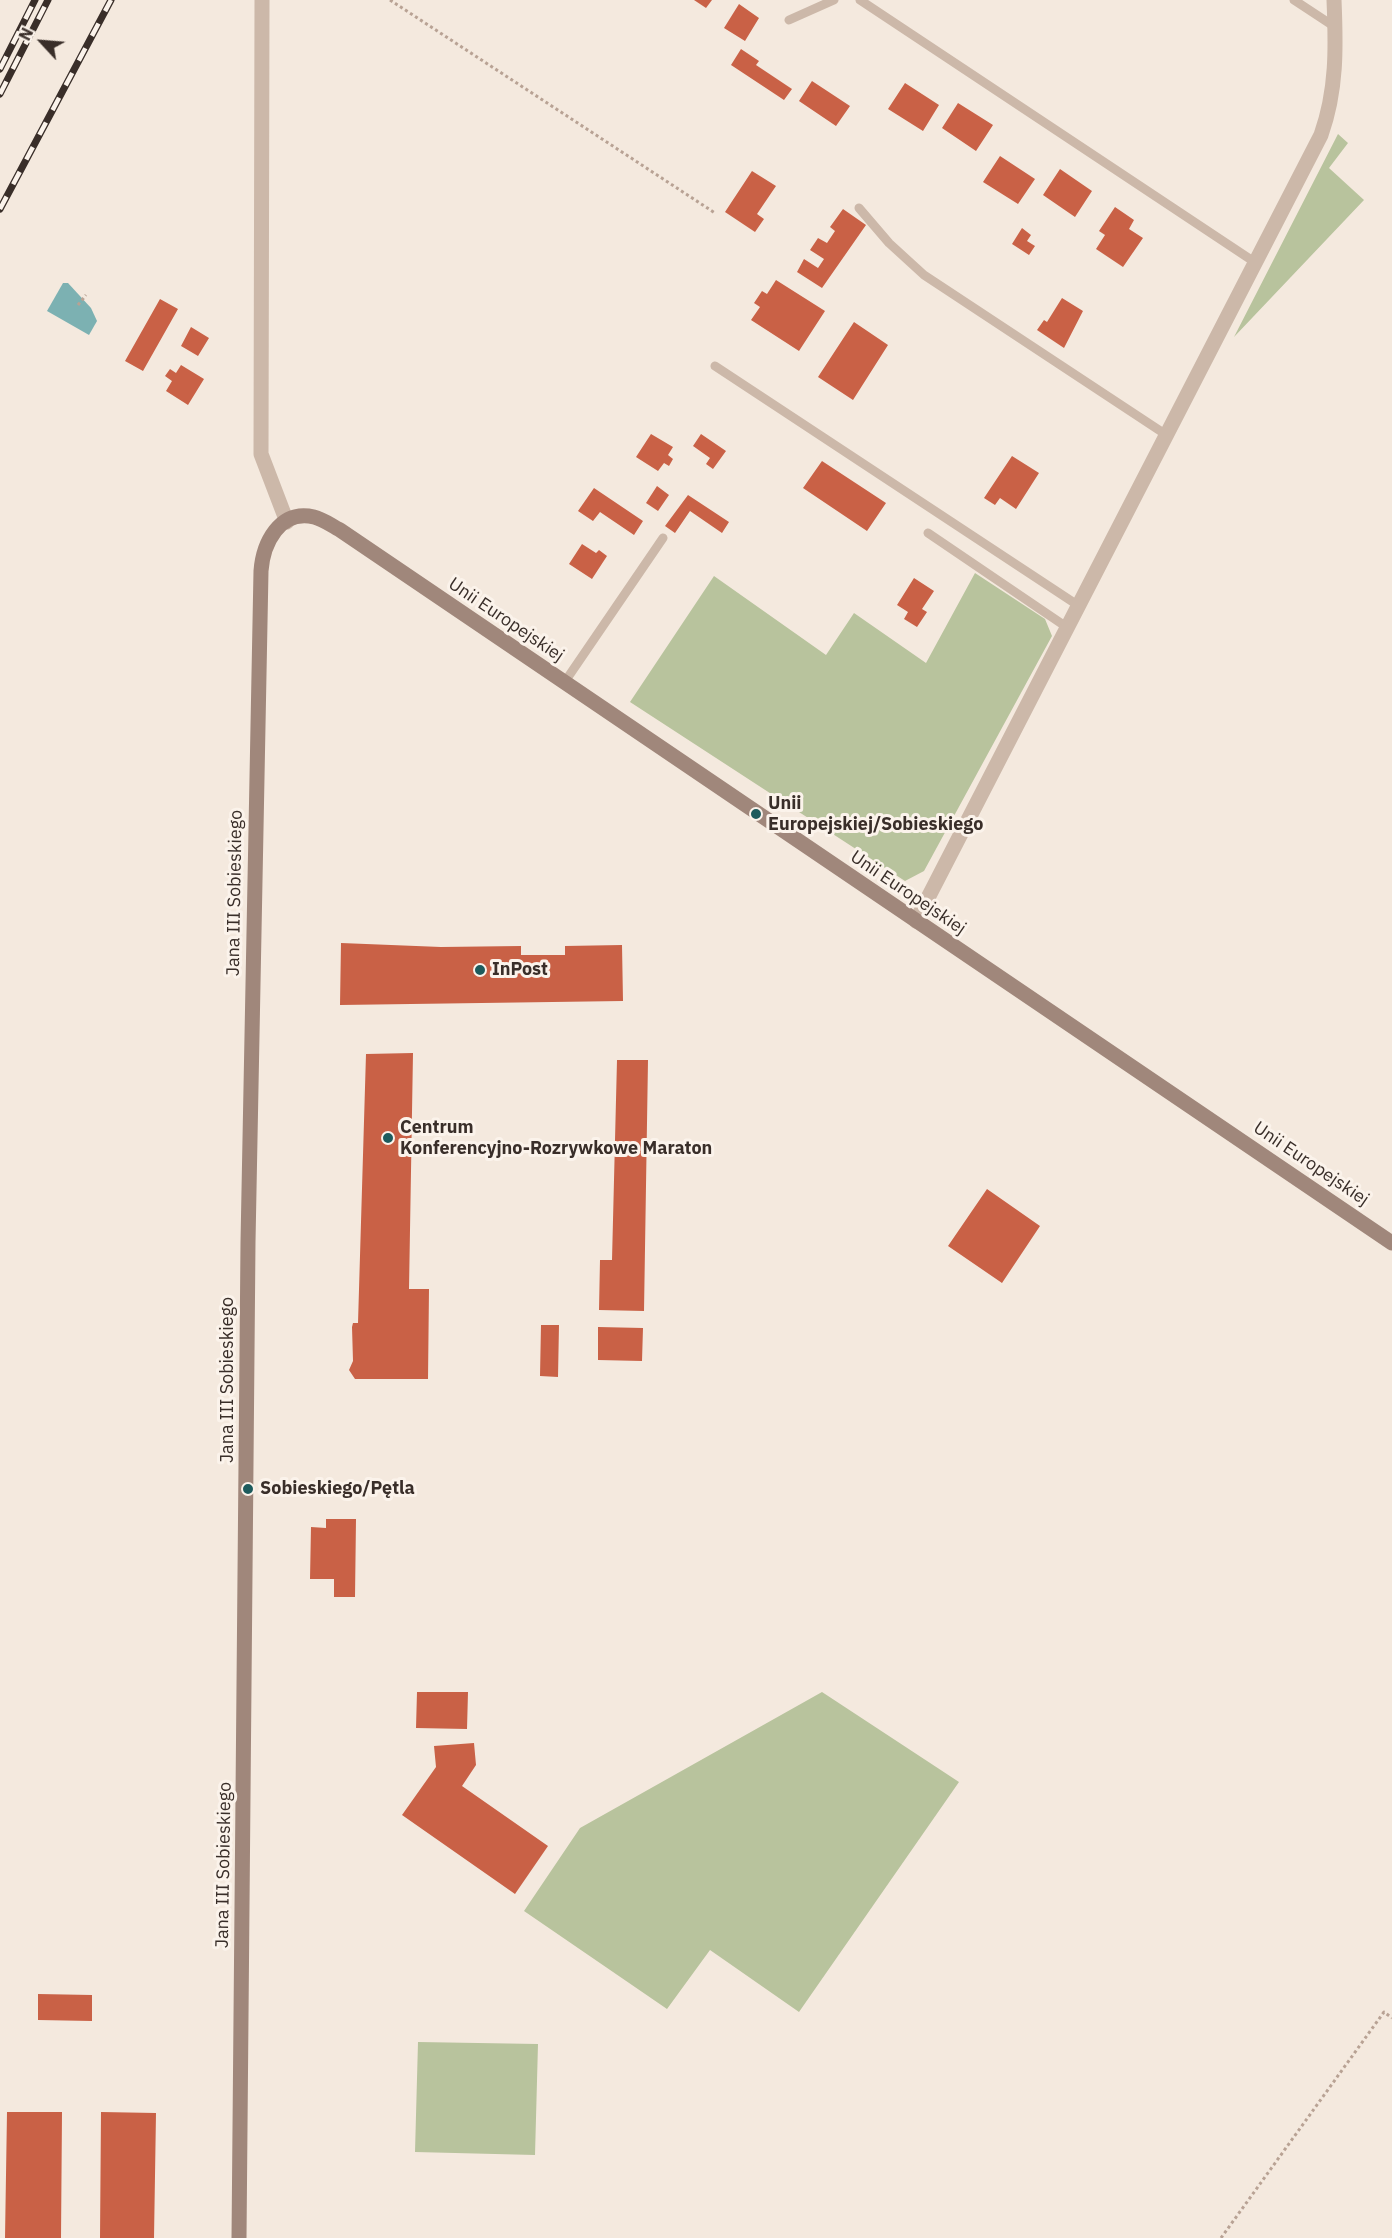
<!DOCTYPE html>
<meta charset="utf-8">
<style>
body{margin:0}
#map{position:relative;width:1392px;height:2238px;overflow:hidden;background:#f4e9de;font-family:"IBM Plex Sans",sans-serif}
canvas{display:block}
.north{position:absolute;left:12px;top:12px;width:60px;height:60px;-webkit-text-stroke:4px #fbf3eb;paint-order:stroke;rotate:296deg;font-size:16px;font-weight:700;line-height:24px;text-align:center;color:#392e29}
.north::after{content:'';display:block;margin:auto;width:21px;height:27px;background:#392e29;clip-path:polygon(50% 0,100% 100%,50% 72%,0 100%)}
</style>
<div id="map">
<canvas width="1392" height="2238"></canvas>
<div class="north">N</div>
</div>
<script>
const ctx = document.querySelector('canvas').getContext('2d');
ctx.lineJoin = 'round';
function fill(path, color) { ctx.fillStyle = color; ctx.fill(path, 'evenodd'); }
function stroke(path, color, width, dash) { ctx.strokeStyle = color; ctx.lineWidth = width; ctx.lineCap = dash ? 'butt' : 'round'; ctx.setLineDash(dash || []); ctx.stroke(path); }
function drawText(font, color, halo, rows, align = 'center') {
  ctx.font = font + ' "IBM Plex Sans",sans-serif'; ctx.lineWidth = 6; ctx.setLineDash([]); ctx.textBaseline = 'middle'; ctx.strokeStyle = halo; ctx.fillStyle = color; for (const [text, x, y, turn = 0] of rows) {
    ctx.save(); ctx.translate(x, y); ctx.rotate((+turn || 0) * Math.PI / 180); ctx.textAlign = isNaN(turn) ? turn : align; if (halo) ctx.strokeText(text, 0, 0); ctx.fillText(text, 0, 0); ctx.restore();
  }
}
fill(new Path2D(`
 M1338,134L1348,143L1329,168L1364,200L1234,337Z
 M975,573L1045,619L1052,636L924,871L905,881L630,702L714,576L826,655L854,613L926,663Z
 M822,1692L959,1782L799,2012L710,1950L667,2009L524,1911L580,1828Z
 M418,2042L538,2044L535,2155L415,2152Z`), '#b8c39d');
fill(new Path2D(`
 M63,283H68L91,308L97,321L89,335L47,311Z`), '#7cb1b2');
fill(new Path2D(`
 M694,0H712L706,8Z
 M739,4L759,18L745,41L724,28Z
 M741,49L759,61L756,65L792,89L784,100L731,65Z
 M812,81L850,106L836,126L799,101Z
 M905,83L939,105L923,131L888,109Z
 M958,103L993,125L976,151L942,128Z
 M1000,156L1035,179L1018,204L983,182Z
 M1060,169L1092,191L1075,217L1043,195Z
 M752,171L776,186L757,214L764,219L755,232L725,212Z
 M1115,207L1134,220L1129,229L1143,238L1123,267L1096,249L1105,235L1099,231Z
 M843,209L866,225L822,288L797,272L804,259L818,268L824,259L810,250L818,238L827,243L835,231L830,227Z
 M1022,228L1031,235L1027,241L1035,246L1029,255L1012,244Z
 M776,280L825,311L799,351L751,320L760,307L754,303L762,291L767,294Z
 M1062,298L1083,311L1064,348L1037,330L1044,320L1047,322Z
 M160,299L178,309L143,371L125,361Z
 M854,322L888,345L853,400L818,377Z
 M191,327L209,338L198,356L181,346Z
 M181,365L204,379L188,405L166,391L172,381L165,376L170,369L176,373Z
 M651,434L673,447L668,455L673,459L669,466L664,463L658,471L636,457Z
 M701,434L726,451L713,469L706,464L710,458L693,446Z
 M1012,456L1039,473L1016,509L1000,498L995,505L984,498Z
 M822,461L886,503L867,531L803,488Z
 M657,486L669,495L658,511L646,503Z
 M594,488L643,521L634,535L600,512L593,521L578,511Z
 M688,495L729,522L722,533L690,511L675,533L665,526Z
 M582,544L596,553L599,550L607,556L592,579L569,564Z
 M914,578L934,591L922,609L927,612L917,627L904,619L908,612L897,605Z
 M341,943L441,947L521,946V955H565V946L622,945L623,1001L340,1005Z
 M413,1053L409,1289H429L428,1379H355L349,1370L353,1361L352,1327L353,1323H358L366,1054Z
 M617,1060H648L644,1311L599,1310L600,1260H612Z
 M987,1189L1040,1226L1002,1283L948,1246Z
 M541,1325H559L558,1377L540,1376Z
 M598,1327L643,1328L642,1361L598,1360Z
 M326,1519H356L355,1597H334V1579H310L311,1527L326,1528Z
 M417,1692H468L467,1729L416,1728Z
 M474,1743L476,1765L462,1786L548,1846L515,1894L402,1815L436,1767L434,1746Z
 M38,1994L92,1995V2021L38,2020Z
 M7,2112H62L61,2238H5Z
 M101,2112L156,2113L154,2238H100Z`), '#c96146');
stroke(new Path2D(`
 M390,0L715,213
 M78,305L86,295
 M1221,2238L1384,2012L1392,2018`), '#b8a294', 3, [3, 3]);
stroke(new Path2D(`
 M860,0L1256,263
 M1294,0L1335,27
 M789,20L834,0
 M859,208L889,243L924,275L1168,436
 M715,366L1079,606
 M928,533L1068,628
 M564,683L663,538`), '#ccb8a9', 9);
stroke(new Path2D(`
 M262,0L261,454L287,522
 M916,921L1321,135C1337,90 1336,47 1334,0`), '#ccb8a9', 15);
stroke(new Path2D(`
 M239,2238L248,1242L261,571C263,544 279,509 314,517C323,519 332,526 340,530L1392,1243`), '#a0877b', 15);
const rail = new Path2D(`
 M0,69L35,0
 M0,94L48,0
 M0,209L111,0`);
stroke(rail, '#392e29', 7);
stroke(rail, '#fbf3eb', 4.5, [14]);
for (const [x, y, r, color] of [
 [756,814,6,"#1d5b5d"],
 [480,970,6,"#1d5b5d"],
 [388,1138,6,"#1d5b5d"],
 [248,1489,6,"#1d5b5d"]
]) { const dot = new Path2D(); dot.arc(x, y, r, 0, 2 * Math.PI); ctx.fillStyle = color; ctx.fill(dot); stroke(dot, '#fbf3eb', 2); }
drawText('18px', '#392e29', '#fbf3eb', [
 ["Unii Europejskiej",506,620,34],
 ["Jana III Sobieskiego",235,893,-89],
 ["Unii Europejskiej",908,893,34],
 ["Unii Europejskiej",1311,1164,34],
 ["Jana III Sobieskiego",228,1380,-90],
 ["Jana III Sobieskiego",224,1865,-89]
]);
drawText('bold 18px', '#392e29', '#fbf3eb', [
 ["Unii",768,804],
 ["Europejskiej/Sobieskiego",768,825],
 ["InPost",492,970],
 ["Centrum",400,1128],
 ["Konferencyjno-Rozrywkowe Maraton",400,1149],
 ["Sobieskiego/Pętla",260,1489]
], 'left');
</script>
